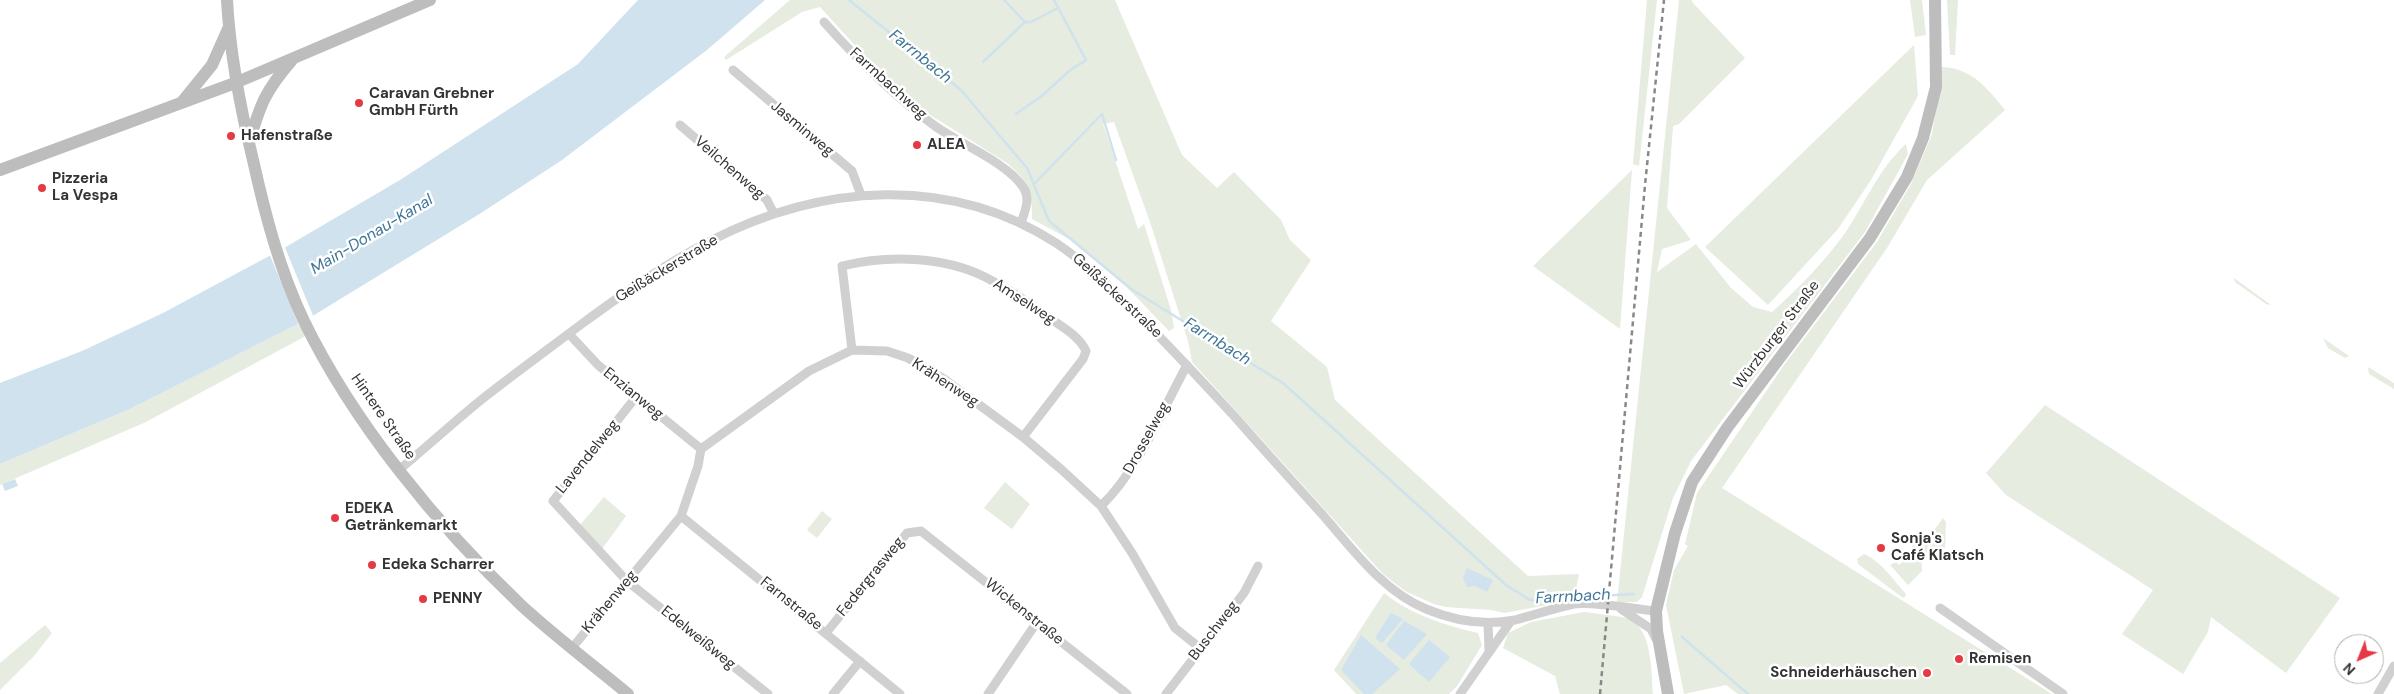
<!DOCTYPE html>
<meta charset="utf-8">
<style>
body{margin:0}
#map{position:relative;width:2394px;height:694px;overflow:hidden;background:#fff;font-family:"DM Sans",sans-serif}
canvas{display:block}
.north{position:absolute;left:2334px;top:634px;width:50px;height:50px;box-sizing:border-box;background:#fff;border:1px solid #adadad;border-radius:50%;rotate:224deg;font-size:14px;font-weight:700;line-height:20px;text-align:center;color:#333}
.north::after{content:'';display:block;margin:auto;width:18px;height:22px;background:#e63946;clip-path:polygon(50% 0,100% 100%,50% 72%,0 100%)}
</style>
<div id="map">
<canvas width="2394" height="694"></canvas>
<div class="north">N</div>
</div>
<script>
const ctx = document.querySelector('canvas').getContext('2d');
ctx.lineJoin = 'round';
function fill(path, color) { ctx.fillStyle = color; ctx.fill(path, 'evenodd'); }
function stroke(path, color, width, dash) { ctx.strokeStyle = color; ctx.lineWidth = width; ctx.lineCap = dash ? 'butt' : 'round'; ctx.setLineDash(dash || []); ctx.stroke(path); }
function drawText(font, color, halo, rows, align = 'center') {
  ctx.font = font + ' "DM Sans",sans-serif'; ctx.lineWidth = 5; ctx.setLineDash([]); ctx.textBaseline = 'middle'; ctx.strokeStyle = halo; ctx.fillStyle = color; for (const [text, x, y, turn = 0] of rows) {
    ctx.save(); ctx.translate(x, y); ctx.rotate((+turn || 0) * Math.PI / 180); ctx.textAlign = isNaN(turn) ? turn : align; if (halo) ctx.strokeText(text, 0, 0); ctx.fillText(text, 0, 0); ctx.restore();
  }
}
fill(new Path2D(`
 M790,0H1115L1182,155L1217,188L1234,172L1281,220L1290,240L1311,260L1271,321L1327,367L1335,400L1528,576L1579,574L1574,600L1504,613L1491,610L1446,607L1434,604L1405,591L1383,574L1192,362L1188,341L1150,222L1114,122L1103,124L1138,229L1144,224L1171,310L1174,328L1169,331L1116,276L1071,240L1032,219C1032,190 1029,182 1007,163L927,113L872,64L820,7L802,12L726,60L724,57Z
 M1647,0H1657L1639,166L1633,164Z
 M1679,0H1692V2L1745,58L1679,124L1673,126L1667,208L1691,240L1662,249L1657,272L1696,244L1731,288L1753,307L1772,312C1798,289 1822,264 1843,236C1864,206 1878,169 1906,144L1908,154L1865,232L1691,461L1673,498L1642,597L1637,602H1617Z
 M1910,0H1922L1926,35L1915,37Z
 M1947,0H1958L1955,55H1950Z
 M1914,45L1918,96L1871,180L1838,229L1768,305L1705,247Z
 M1942,67C1972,68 1988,89 2005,110L1927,180L1887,248L1722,488L2052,694H1738L1726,685L1684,694L1666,605L1674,570L1688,546L1685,544L1697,493L1784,365L1877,242L1911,184L1932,134Z
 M1632,170L1620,329L1533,266Z
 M2234,278L2271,305L2266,304L2235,282Z
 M306,320L311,332L302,338L146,422L0,485V464L130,409Z
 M2323,338L2349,356L2345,358L2328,348Z
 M2368,367L2394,383V389L2369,374Z
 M2045,405L2340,598L2286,673L2211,617L2208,632L2183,674L2122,634L2153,590L2006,495L1986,473Z
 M1005,482L1030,504L1012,529L984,508Z
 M604,497L626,516L602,549L579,526Z
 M822,511L832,519L817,538L807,530Z
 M1943,518L1946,522L1945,548L1928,546L1927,553L1921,554L1922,571L1908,585L1890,565L1896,562L1899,565L1903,561L1905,563L1912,555L1910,553L1914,549L1911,547L1922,536L1924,538L1928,534L1930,536Z
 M1864,554C1881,561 1894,581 1906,594L1905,597L1903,598L1858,564L1857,559Z
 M1384,593C1412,615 1444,625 1478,633L1482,645L1457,686L1449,694H1356L1334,670Z
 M1584,612C1597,614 1612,615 1626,618C1653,626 1651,672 1653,694H1560L1555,676L1503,648L1508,633L1531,622Z
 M45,625L52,633L34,656L0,690V663Z`), '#e6ecdf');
fill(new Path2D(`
 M638,0H765L707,50L562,160L481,213L306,320L130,409L0,464V383L82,351L163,313L284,248L400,180L578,64Z
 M15,479L18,486L5,491L2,484Z
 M1467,568L1493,580L1487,592L1475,586L1467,587L1463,578Z
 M1391,613L1403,619L1382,643L1375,638Z
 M1404,621L1427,634L1404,660L1386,645Z
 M1361,635L1400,669L1372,694H1364L1341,670Z
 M1429,640L1450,657L1429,682L1409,664Z`), '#cfe2ee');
fill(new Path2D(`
 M284,245L314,318L299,326L269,253Z`), '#fff');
stroke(new Path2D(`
 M849,0L961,90L1027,168L1049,221L1131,289L1283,383L1506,585L1530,600L1634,594
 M1004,0L1025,22
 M983,62L1025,22H1031L1058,8
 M1016,114L1043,95L1069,71L1086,60L1054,0
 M1034,184L1102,114L1116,160
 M1682,637L1748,694`), '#cfe2ee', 2.5);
stroke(new Path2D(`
 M824,22C857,59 895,97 935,126C960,144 1006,162 1023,187C1031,198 1025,211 1021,223
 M733,70L852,171L861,195
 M680,125L767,200L774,214
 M569,334L598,365L701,449
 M852,350L842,266C887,255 943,256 985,277C1007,288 1027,301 1047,316C1060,326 1079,335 1086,351L1083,359L1023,437
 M636,397L553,501L627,581L768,694
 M400,469C429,445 457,419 486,396C518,371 551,347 583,323C624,293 665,264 710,241C821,184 949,174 1056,243C1082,260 1104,281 1125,302C1163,339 1199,378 1235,417C1263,449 1292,481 1321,513C1352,548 1382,591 1426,609C1455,621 1485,626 1515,620C1535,615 1554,608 1574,604C1591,601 1636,609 1656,611
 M1101,506C1137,472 1163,409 1187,365
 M681,516L900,694
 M1940,608L2063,694
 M1621,609L1651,629L1656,639
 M1488,623L1489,651
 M826,633L907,533L921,531L1127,694
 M572,648L681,516L698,466L701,449L809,371L852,350L887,351L908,358L944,379L1023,437L1062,470L1101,506L1132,553L1175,628L1200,648
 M833,694L860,661
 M988,694L1037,622
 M1166,694L1244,593L1258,566
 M1460,694L1511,621
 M2378,694L2394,666`), '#d0d0d0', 9);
stroke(new Path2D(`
 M227,0C230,55 240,107 253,160C265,214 279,268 303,319C353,423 439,527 522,606C556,637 593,665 628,694
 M182,102L212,65L228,29
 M249,143C260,105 265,91 292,60
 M0,170L235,83L430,0
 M1668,694L1657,631L1656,611L1675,533L1692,482L1727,428L1870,238L1907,177L1923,138L1936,87L1935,0`), '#bdbdbd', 12);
stroke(new Path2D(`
 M1600,694L1645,185L1664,0`), '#888', 2.5, [5, 4]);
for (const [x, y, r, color] of [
 [359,103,5,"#e63946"],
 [231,136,5,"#e63946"],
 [917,145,5,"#e63946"],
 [42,188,5,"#e63946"],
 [335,518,5,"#e63946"],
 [1881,548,5,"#e63946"],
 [372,565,5,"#e63946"],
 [423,599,5,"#e63946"],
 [1959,659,5,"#e63946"],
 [1927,673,5,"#e63946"]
]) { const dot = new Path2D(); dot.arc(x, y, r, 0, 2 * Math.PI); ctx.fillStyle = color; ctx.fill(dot); stroke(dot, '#fff', 2); }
drawText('15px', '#333', '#fff', [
 ["Farrnbachweg",888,84,42],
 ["Jasminweg",802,129,40],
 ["Veilchenweg",729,168,41],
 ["Geißäckerstraße",667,269,-31],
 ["Geißäckerstraße",1117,296,43],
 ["Amselweg",1024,302,33],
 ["Würzburger Straße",1777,335,-53],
 ["Krähenweg",945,383,33],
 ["Enzianweg",633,394,39],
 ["Hintere Straße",383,417,55],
 ["Drosselweg",1147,438,-61],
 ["Lavendelweg",588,457,-51],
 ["Federgrasweg",871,577,-51],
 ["Krähenweg",610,602,-50],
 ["Farnstraße",791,604,39],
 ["Wickenstraße",1024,612,39],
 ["Buschweg",1214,631,-52],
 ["Edelweißweg",698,638,39]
]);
drawText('bold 15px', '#333', '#fff', [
 ["Caravan Grebner",369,94],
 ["GmbH Fürth",369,111],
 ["Hafenstraße",241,136],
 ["ALEA",927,145],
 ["Pizzeria",52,179],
 ["La Vespa",52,196],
 ["EDEKA",345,509],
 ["Getränkemarkt",345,526],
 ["Sonja's",1891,539],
 ["Café Klatsch",1891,556],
 ["Edeka Scharrer",382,565],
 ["PENNY",433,599],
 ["Remisen",1969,659],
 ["Schneiderhäuschen",1917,673,"right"]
], 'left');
drawText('italic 16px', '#3f7597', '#fff', [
 ["Farrnbach",920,57,39],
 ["Main-Donau-Kanal",372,235,-31],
 ["Farrnbach",1217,342,32],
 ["Farrnbach",1573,597,-3]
]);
</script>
